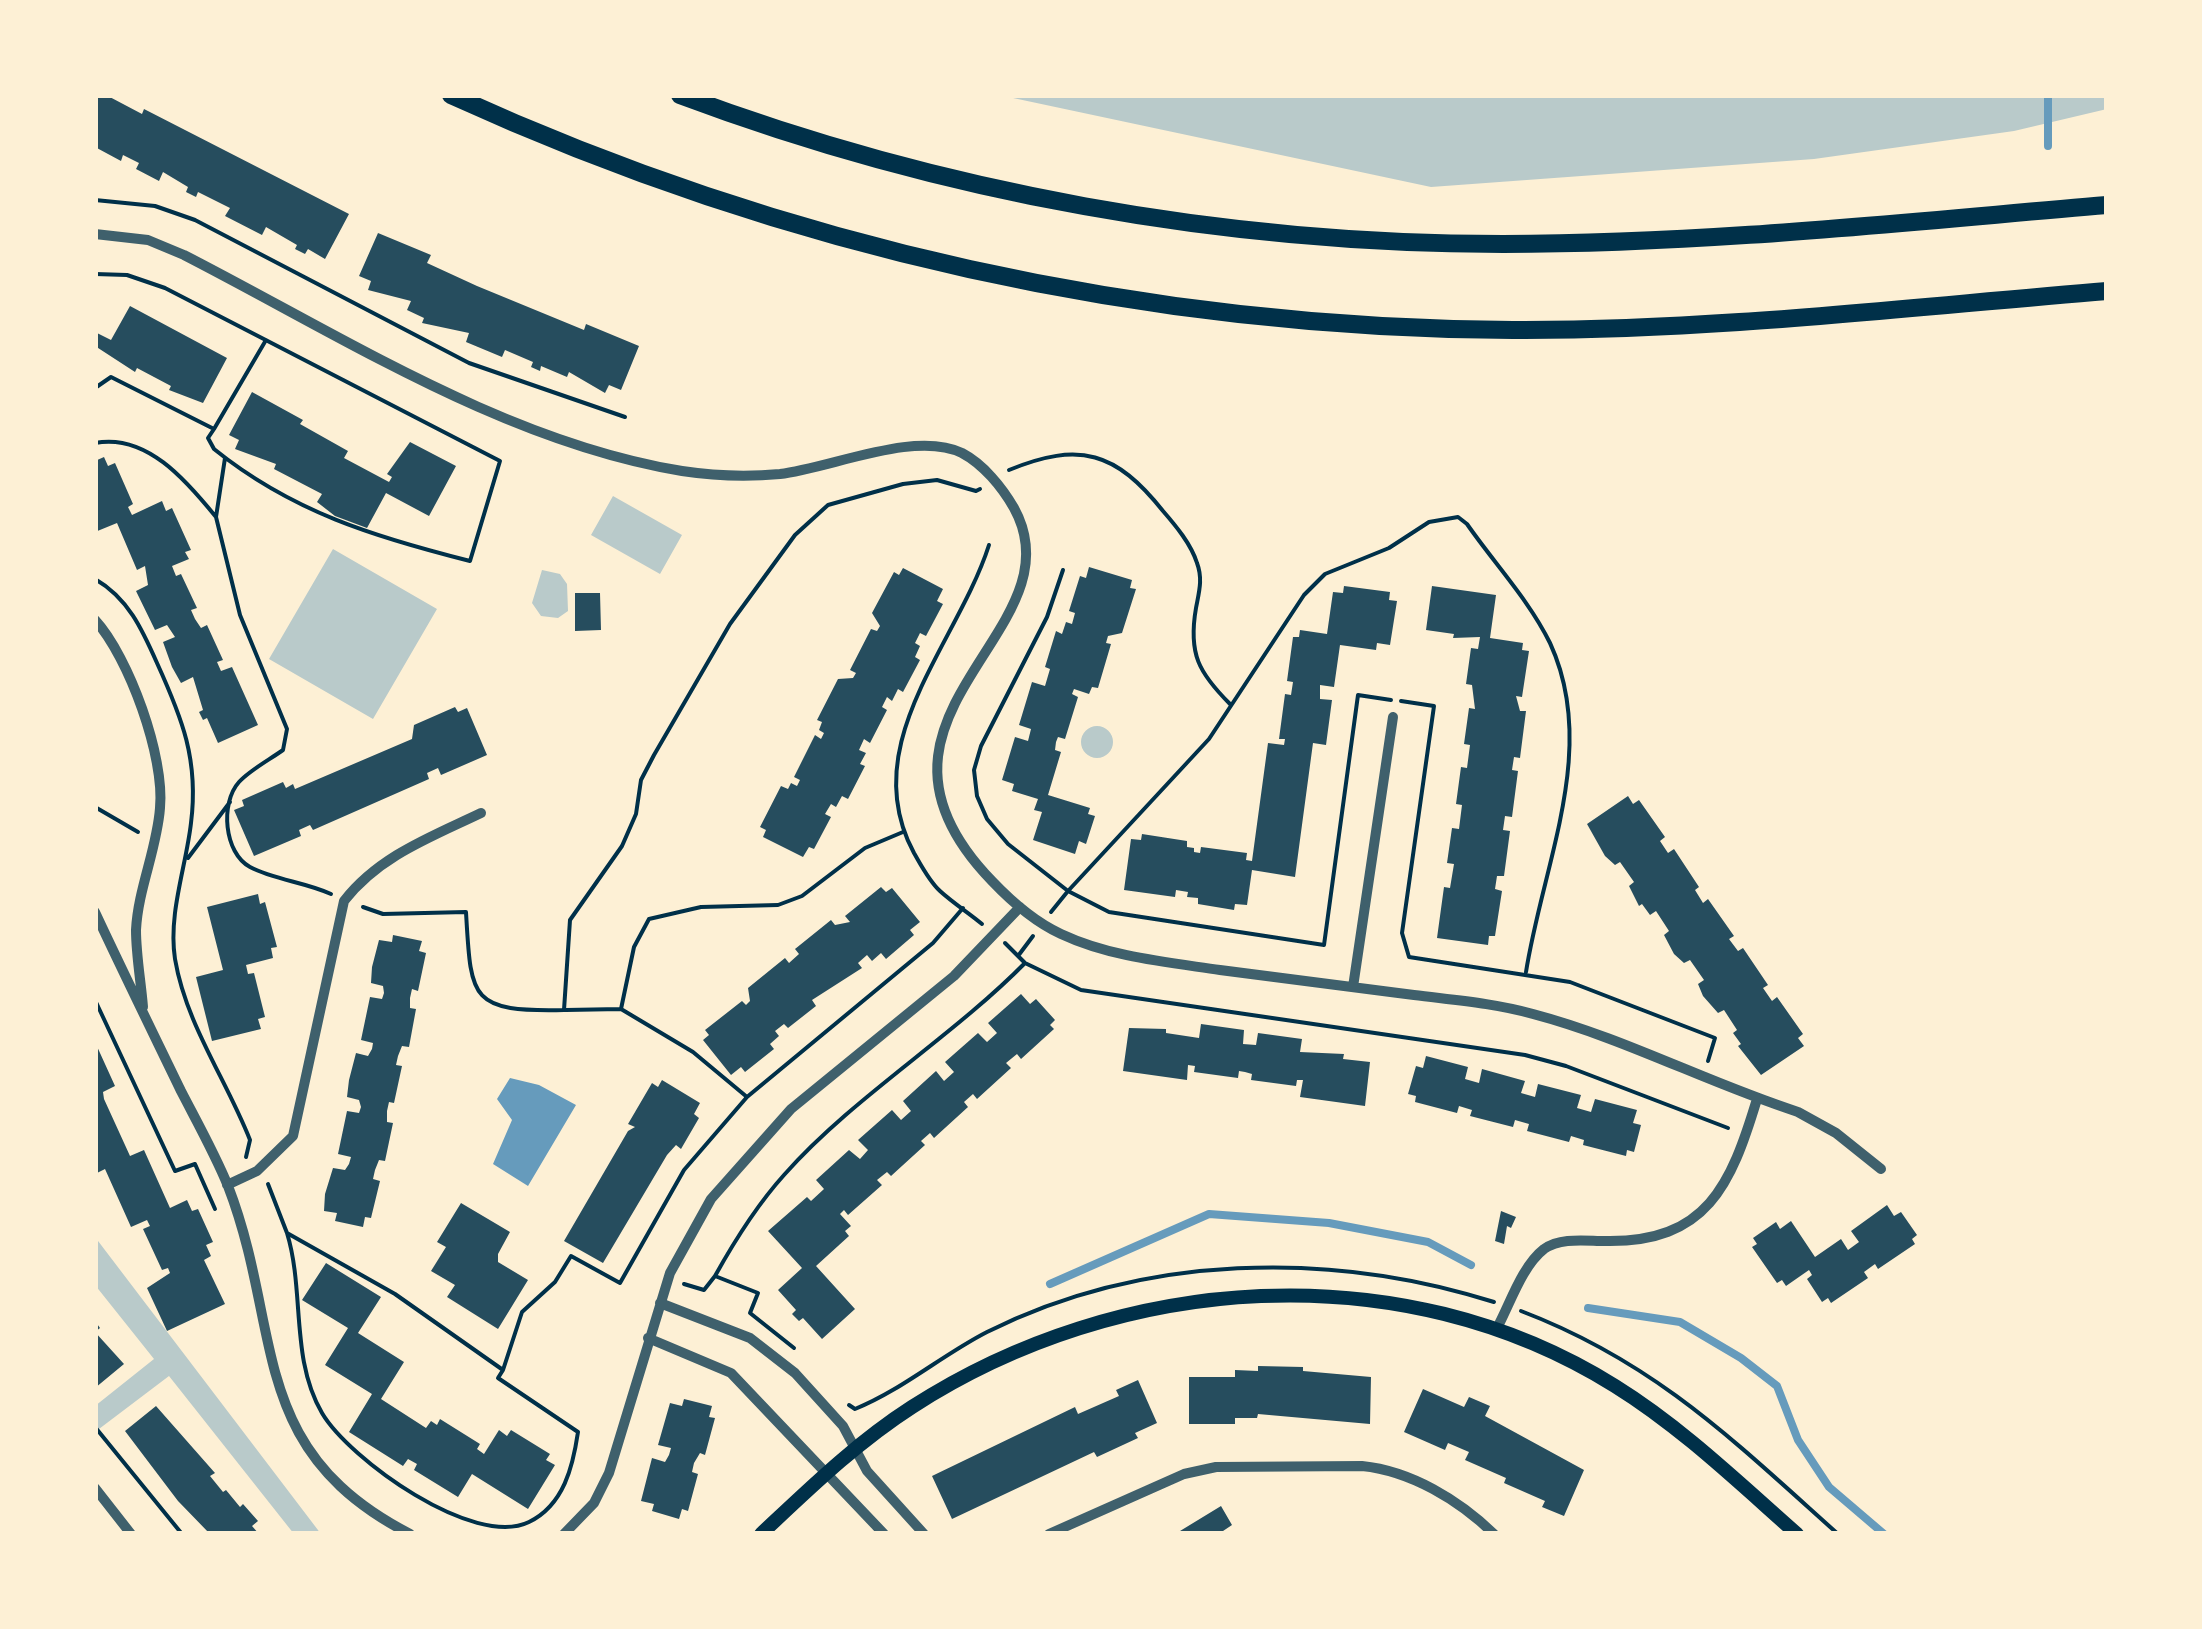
<!DOCTYPE html>
<style>
body{margin:0}
#map{position:relative;width:2202px;height:1629px;overflow:hidden;background:#fdf0d5;font-family:Barlow,sans-serif}
canvas{display:block}
.frame{position:absolute;inset:0;border:98px solid #fdf0d5;pointer-events:none}
</style>
<div id="map">
<canvas width="2202" height="1629"></canvas>
<div class="frame"></div>
</div>
<script>
const ctx = document.querySelector('canvas').getContext('2d');
ctx.lineJoin = 'round';
function fill(path, color) { ctx.fillStyle = color; ctx.fill(path, 'evenodd'); }
function stroke(path, color, width, dash) { ctx.strokeStyle = color; ctx.lineWidth = width; ctx.lineCap = dash ? 'butt' : 'round'; ctx.setLineDash(dash || []); ctx.stroke(path); }
fill(new Path2D(`
 M999,95H2107V109L2014,131L1814,159L1431,187Z
 M613,496L682,535L660,574L591,535Z
 M333,549L437,609L373,719L269,659Z
 M542,570L560,574L567,584L568,611L558,618L541,616L532,603Z
 M1081 742a16 16 0 1 1 32 0a16 16 0 1 1-32 0Z
 M95,1237L321,1534H294L169,1376L95,1432V1406L154,1359L95,1285Z`), '#b9caca');
fill(new Path2D(`
 M510,1078L539,1085L576,1105L528,1186L493,1164L512,1120L497,1099Z`), '#669bbc');
stroke(new Path2D(`
 M2048,146V95
 M1050,1284L1209,1214L1329,1223L1428,1242L1471,1265
 M1588,1308L1680,1322L1741,1358L1777,1386L1798,1440L1829,1487L1884,1534`), '#669bbc', 8);
fill(new Path2D(`
 M95,95H106L142,114L144,109L349,214L325,259L308,249L305,254L295,249L297,245L266,227L262,235L225,216L230,208L198,192L196,197L186,192L188,187L163,172L159,181L136,169L139,163L123,155L121,161L95,147Z
 M378,233L431,255L427,263L477,286L584,330L586,324L639,346L621,390L609,385L605,393L569,372L567,377L541,366L540,371L531,367L533,362L505,350L502,357L466,342L469,333L422,323L424,318L407,310L411,301L368,290L371,281L359,276Z
 M130,306L227,358L203,403L169,390L171,386L137,368L135,372L95,346V332L111,340Z
 M252,392L303,420L300,424L348,451L344,458L389,482L392,477L387,474L410,442L456,466L429,516L386,493L367,528L335,516L317,502L322,494L274,469L276,464L235,449L239,440L229,435Z
 M104,457L108,466L115,463L133,504L128,507L132,515L162,501L166,511L172,508L191,550L185,552L189,559L172,566L176,576L181,574L197,608L191,610L195,619L201,628L207,625L223,660L217,662L221,671L232,667L258,725L218,743L207,718L203,720L199,712L203,710L193,677L181,683L172,667L163,642L175,637L167,625L155,630L136,591L148,585L145,566L137,570L117,523L95,532V461Z
 M1089,567L1132,580L1130,588L1136,589L1122,633L1108,636L1106,643L1111,644L1098,688L1092,687L1089,694L1074,689L1072,694L1078,697L1065,739L1058,737L1056,742L1055,750L1061,752L1048,795L1090,808L1088,814L1095,816L1086,844L1079,841L1075,854L1033,840L1042,812L1034,810L1038,799L1012,791L1014,784L1002,780L1015,737L1028,741L1031,729L1019,725L1032,682L1045,686L1050,669L1045,667L1056,631L1062,634L1066,622L1072,624L1075,613L1069,611L1080,576L1086,578Z
 M903,568L943,589L937,601L943,604L926,636L920,633L915,643L920,646L915,657L920,660L903,692L898,689L892,701L887,697L882,707L887,710L870,743L864,739L859,750L866,753L860,764L865,766L848,799L842,796L836,807L831,804L825,814L831,817L814,849L809,847L803,857L763,837L766,830L760,827L781,786L788,789L791,783L797,786L800,780L794,777L815,735L821,739L824,733L819,730L822,722L817,720L838,679L853,678L856,673L850,670L871,629L877,631L880,626L872,613L894,572L899,575Z
 M1344,586L1390,592L1389,600L1397,601L1390,645L1377,643L1376,650L1340,645L1334,687L1320,685V699L1332,700L1326,745L1313,743L1295,877L1252,870L1247,905L1235,904L1234,910L1198,904V898L1187,897L1188,892L1176,890L1175,897L1124,890L1131,839L1141,840L1142,834L1187,841V847L1194,848V852L1200,853L1201,847L1247,853L1246,860L1252,861L1268,743L1284,745L1285,739H1279L1285,694L1291,695L1293,682L1287,681L1293,637H1299L1300,630L1327,634L1333,592L1343,593Z
 M1432,586L1496,595L1490,638L1523,643L1522,650L1529,651L1522,697L1516,696L1520,711H1526L1520,758L1514,757L1512,770L1518,771L1512,817L1505,816L1503,830L1510,831L1504,876H1497L1495,889L1502,891L1495,936H1489L1488,945L1437,938L1444,887L1450,888L1454,864L1447,863L1452,828L1459,829L1462,805L1456,804L1461,767L1467,768L1470,745L1464,744L1469,708L1475,709L1472,685L1466,684L1471,648L1478,649L1480,637L1453,638L1454,634L1426,630Z
 M575,593H600L601,630L575,631Z
 M455,707L458,712L467,708L487,755L441,775L438,768L427,773L429,779L313,830L310,825L299,830L301,836L254,856L234,810L244,806L242,800L283,782L286,788L293,784L295,789L412,739L414,725Z
 M1628,796L1633,804L1639,800L1665,837L1660,841L1668,853L1674,849L1699,887L1695,890L1703,903L1708,899L1734,936L1729,939L1738,951L1743,948L1768,985L1763,988L1772,1001L1777,997L1803,1034L1798,1038L1804,1046L1761,1075L1738,1046L1741,1044L1733,1033L1737,1030L1724,1010L1718,1013L1703,996L1698,984L1704,980L1690,960L1684,963L1674,954L1664,935L1669,931L1656,911L1650,915L1642,904L1639,906L1629,886L1634,882L1620,862L1615,865L1605,856L1587,824Z
 M881,887L886,892L892,888L920,922L910,930L914,935L886,959L881,953L872,961L867,955L858,963L862,968L812,1000L816,1006L788,1028L784,1024L775,1031L779,1036L770,1044L774,1049L745,1072L741,1067L731,1075L703,1040L709,1035L705,1030L742,1001L746,1005L750,1001L748,988L785,958L789,963L799,954L795,949L831,920L835,925L850,922L845,916Z
 M258,894L260,904L265,902L277,947L271,948L273,958L246,965L248,974L254,973L265,1017L258,1019L261,1029L212,1041L196,977L223,970L207,907Z
 M393,935L422,941L419,951L426,953L418,991L412,989L410,998V1008L416,1009L409,1047L402,1046L398,1056L396,1065L402,1066L394,1103L389,1102L387,1111V1122L393,1123L385,1161L379,1160L375,1170L373,1179L380,1181L371,1218L365,1217L363,1227L335,1221L337,1213L324,1211L325,1194L333,1168L345,1170L349,1164L351,1157L338,1154L347,1111L359,1113L361,1107L359,1100L347,1097L349,1080L356,1053L368,1056L372,1049L373,1043L361,1040L370,997L382,999L384,993L383,986L371,983L372,967L379,940L392,942Z
 M1021,994L1030,1004L1036,999L1055,1020L1050,1025L1054,1029L1021,1059L1017,1054L1006,1063L1011,1068L977,1099L973,1094L964,1102L968,1107L934,1138L930,1133L921,1141L925,1145L891,1176L887,1172L877,1180L882,1185L848,1215L844,1210L840,1214L851,1226L845,1231L849,1236L816,1266L855,1309L822,1339L803,1318L799,1321L792,1314L796,1310L778,1290L802,1268L768,1231L807,1197L811,1201L824,1189L816,1180L849,1150L860,1159L868,1150L858,1140L892,1110L901,1120L911,1111L903,1101L936,1071L944,1081L954,1072L945,1062L978,1033L987,1042L997,1033L988,1023Z
 M1201,1024L1244,1030L1243,1044L1256,1045L1258,1033L1302,1039L1300,1052L1344,1054L1343,1059L1370,1062L1365,1106L1300,1097L1303,1080H1297L1296,1086L1251,1080L1252,1074L1245,1072L1239,1071L1238,1078L1194,1072L1195,1066L1188,1065L1187,1080L1123,1071L1129,1028L1166,1029V1033L1199,1038Z
 M95,1042L115,1086L103,1092L104,1099L130,1156L144,1150L170,1208L187,1200L192,1211L198,1209L213,1242L206,1245L211,1256L204,1260L225,1304L167,1331L147,1288L170,1273L168,1268L162,1270L143,1229L150,1226L147,1220L131,1227L105,1169L95,1174Z
 M1426,1056L1468,1067L1465,1079L1479,1083L1482,1069L1525,1081L1521,1093L1535,1097L1538,1084L1581,1095L1577,1108L1591,1112L1595,1099L1637,1110L1633,1123L1641,1125L1634,1152L1627,1150L1626,1156L1583,1145L1584,1140L1571,1136L1569,1142L1527,1131L1529,1124L1515,1120L1513,1127L1470,1116L1472,1110L1459,1106L1457,1113L1415,1102L1416,1096L1408,1094L1416,1066L1423,1068Z
 M662,1080L700,1103L694,1114L699,1118L681,1149L676,1145L667,1155L603,1263L564,1241L628,1131L635,1127L628,1124L652,1083L658,1087Z
 M461,1203L510,1232L498,1254V1262L528,1280L498,1329L447,1297L455,1285L431,1271L446,1247L437,1242Z
 M1887,1205L1894,1216L1901,1212L1917,1235L1912,1239L1915,1244L1878,1269L1875,1264L1864,1272L1868,1278L1831,1303L1828,1298L1822,1302L1807,1279L1812,1275L1809,1270L1786,1286L1782,1280L1777,1283L1752,1247L1757,1244L1753,1238L1776,1222L1780,1229L1791,1221L1815,1257L1841,1239L1848,1250L1859,1242L1851,1231Z
 M1501,1211L1516,1217L1511,1228L1507,1226L1504,1244L1495,1241Z
 M326,1263L381,1297L358,1333L404,1362L381,1399L426,1428L431,1421L437,1425L440,1419L480,1444L477,1449L484,1454L499,1430L507,1436L511,1430L550,1454L546,1460L555,1465L528,1509L472,1474L458,1497L414,1470L417,1464L408,1459L403,1466L349,1432L372,1394L325,1365L348,1328L302,1300Z
 M95,1321L100,1328L95,1332L124,1364L95,1388Z
 M1258,1366L1303,1367V1371L1371,1377L1370,1424L1258,1414L1257,1418H1235V1424H1189V1377H1235V1370L1258,1371Z
 M1138,1380L1157,1423L1135,1433L1138,1438L1097,1457L1094,1452L952,1519L932,1476L1075,1407L1078,1414L1119,1396L1116,1390Z
 M1423,1389L1464,1407L1469,1397L1490,1406L1485,1416L1584,1470L1564,1516L1542,1507L1545,1501L1504,1483L1506,1478L1465,1460L1469,1452L1448,1443L1445,1450L1404,1432Z
 M684,1399L712,1406L709,1417L715,1418L705,1455L700,1453L694,1463L692,1472L698,1474L688,1511L682,1509L679,1519L652,1511L654,1504L641,1501L652,1458L665,1462L669,1455L671,1448L658,1445L670,1403L682,1406Z
 M156,1406L215,1473L210,1476L223,1492L226,1490L240,1507L243,1504L258,1521L252,1526L259,1534H210L178,1501L125,1431Z
 M1221,1506L1232,1525L1223,1531L1224,1534H1182L1180,1531Z`), '#264d5e');
stroke(new Path2D(`
 M95,200L155,206L195,220L469,363L625,417
 M95,274L127,275L165,288L500,461L470,561C375,537 292,512 214,449L208,438L214,429L111,377L95,388
 M214,429L266,340
 M95,443C146,433 186,480 216,517
 M225,458L216,517L240,615L287,729L283,750C269,760 250,770 239,782C220,803 224,853 250,867C275,880 305,882 331,894
 M1009,470C1080,441 1116,452 1163,511C1176,526 1191,544 1197,563C1203,579 1199,592 1196,608C1188,654 1199,673 1230,704
 M95,579C128,598 142,629 157,663C182,718 199,760 191,823C186,867 168,914 175,959C186,1024 226,1079 250,1140L246,1157
 M1391,700L1358,695L1324,945L1109,912L1068,891L1209,739L1304,595L1325,574L1389,548L1429,522L1458,517L1467,524C1494,563 1529,600 1550,643C1599,749 1543,863 1526,972
 M1401,701L1434,706L1402,933L1409,957L1570,982L1715,1038L1708,1061
 M95,807L138,832
 M903,832L865,848L802,896L778,905L701,907L649,919L634,947L621,1009L693,1052L747,1097L933,943L963,908
 M188,858L230,802
 M363,907L383,914L466,912C471,1000 470,1012 564,1010L570,920L622,846L636,814L641,780L654,755L730,624L795,535L828,505L903,484L937,480L976,491L980,489
 M1051,912L1068,891L1008,844L987,819L977,796L974,770L981,746L1047,617L1063,570
 M982,924C969,913 953,903 940,891C929,881 921,865 914,853C855,744 957,645 989,545
 M1005,943L1025,963L1081,990L1525,1055L1566,1066L1728,1128
 M1018,956L1033,936
 M95,1000L175,1171L195,1164L215,1209
 M566,1010L621,1009
 M268,1184L287,1233L395,1294L503,1370L522,1312L555,1282L571,1256L620,1283L684,1170L747,1097
 M287,1233C305,1292 290,1358 322,1413C349,1459 474,1549 529,1522C564,1505 573,1466 578,1432L498,1378L503,1370
 M715,1276C735,1240 756,1206 784,1175C852,1098 951,1038 1025,963
 M684,1284L704,1290L715,1276L758,1293L750,1313L794,1348
 M1521,1311C1655,1362 1734,1441 1838,1534
 M849,1405L855,1409C902,1390 942,1355 987,1332C1143,1254 1330,1250 1494,1302
 M95,1427L182,1534`), '#003049', 4);
stroke(new Path2D(`
 M95,234L148,240L184,255C342,336 505,442 682,471C715,476 747,477 780,474C831,468 915,430 962,453C983,464 1002,487 1014,508C1083,633 831,715 992,881C1011,901 1035,922 1061,934C1110,957 1166,962 1220,970C1284,978 1349,987 1414,995C1453,1000 1494,1003 1533,1014C1624,1038 1708,1083 1798,1112L1836,1133L1881,1169
 M95,620C129,657 165,757 160,808C157,849 138,889 136,930C136,955 141,982 143,1007
 M95,912C123,972 152,1031 181,1091C197,1122 215,1154 228,1186C284,1331 245,1449 410,1534
 M1353,987L1393,717
 M227,1185L257,1171L293,1136L344,901C379,856 431,837 481,813
 M660,1303L750,1338L795,1373L843,1426L867,1471L924,1534
 M1497,1328C1510,1304 1522,1266 1544,1249C1561,1237 1586,1241 1605,1241C1707,1243 1731,1185 1757,1099
 M648,1338L731,1373L884,1534
 M95,1488L131,1534
 M564,1534L594,1503L609,1473L670,1273L711,1199L791,1109L954,976L1020,907
 M1049,1534L1184,1474L1216,1467L1362,1466C1411,1471 1459,1500 1494,1534`), '#3f606c', 10);
stroke(new Path2D(`
 M761,1534C809,1489 856,1443 912,1407C1119,1273 1401,1252 1615,1386C1681,1427 1738,1482 1797,1534`), '#003049', 14);
stroke(new Path2D(`
 M451,95C786,248 1145,328 1513,330C1711,331 1910,307 2107,291
 M680,95C941,193 1224,244 1503,244C1704,244 1906,222 2107,205`), '#003049', 18);
</script>
